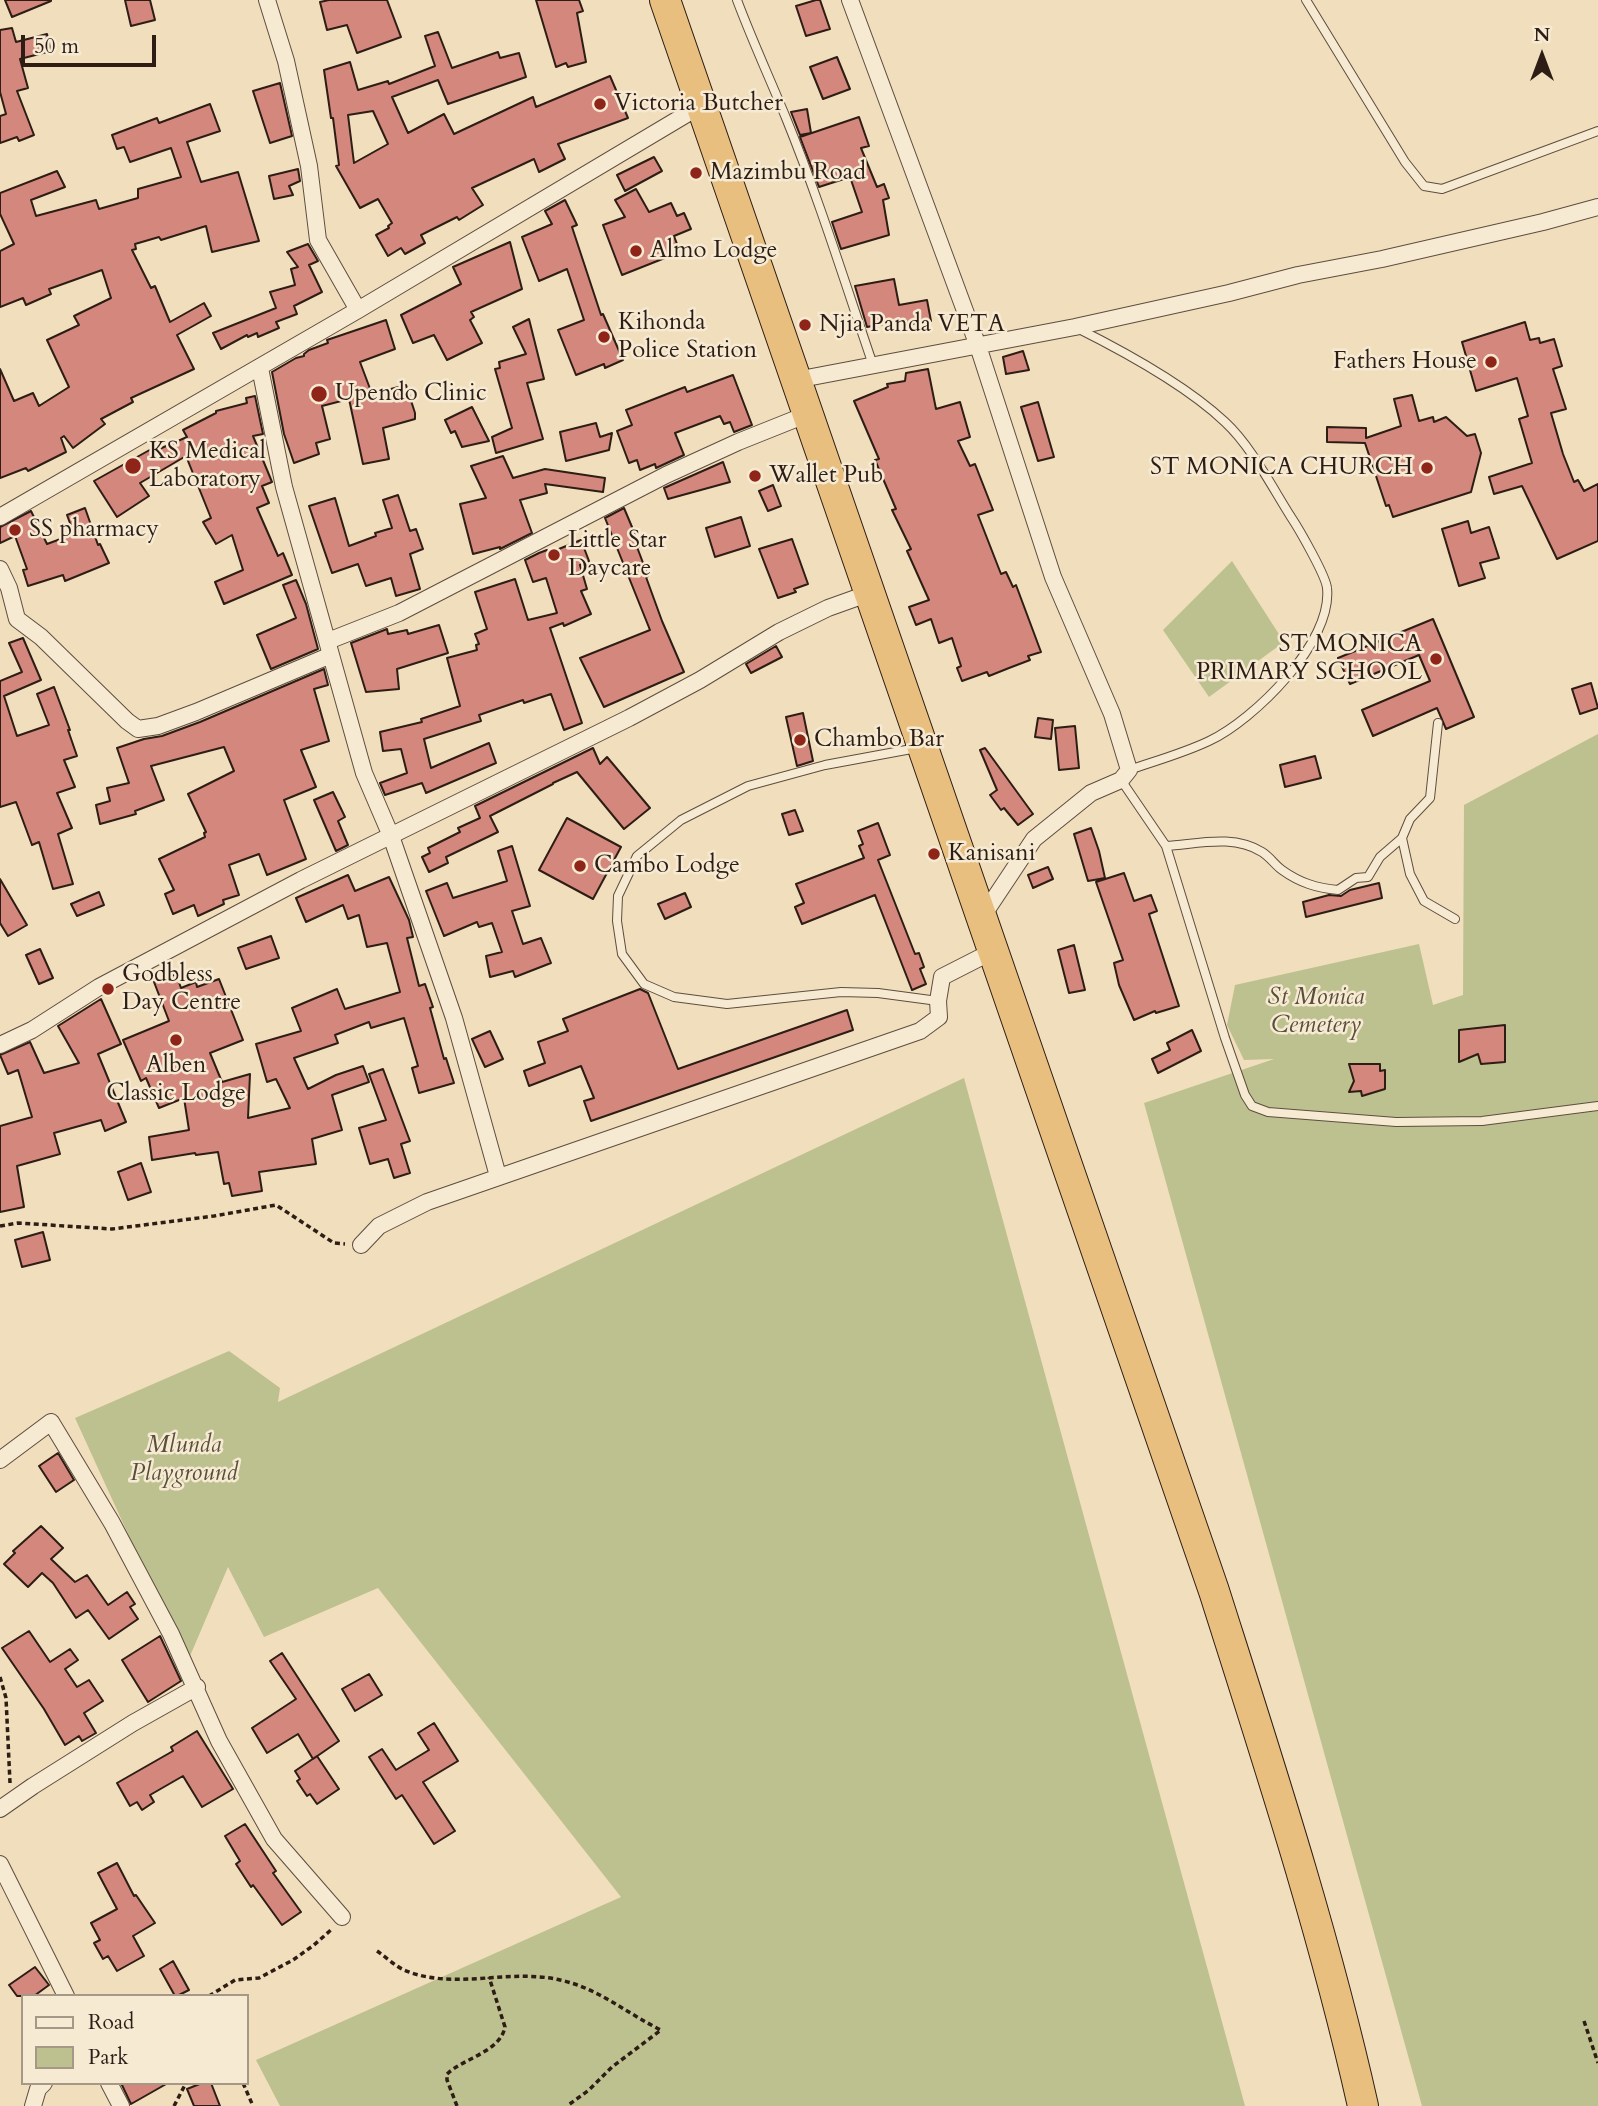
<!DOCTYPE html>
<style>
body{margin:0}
#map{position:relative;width:1598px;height:2106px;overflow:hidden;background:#f1debc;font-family:Cardo,serif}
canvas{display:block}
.legend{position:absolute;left:21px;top:1994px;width:228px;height:91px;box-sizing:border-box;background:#f6ead3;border:2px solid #a69887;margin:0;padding:9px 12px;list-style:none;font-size:21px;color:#2d1d15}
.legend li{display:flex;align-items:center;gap:14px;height:35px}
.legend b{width:35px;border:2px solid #a69887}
.north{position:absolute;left:1507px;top:21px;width:70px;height:70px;-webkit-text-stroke:5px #f6ead3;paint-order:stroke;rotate:0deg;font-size:19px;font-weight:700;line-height:28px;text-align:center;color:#2d1d15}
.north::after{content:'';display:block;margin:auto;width:24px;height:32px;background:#2d1d15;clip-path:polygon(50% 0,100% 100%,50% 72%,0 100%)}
.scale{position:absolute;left:21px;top:35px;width:135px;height:32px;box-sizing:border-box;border:4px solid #2d1d15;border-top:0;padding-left:9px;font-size:21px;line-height:24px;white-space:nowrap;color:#2d1d15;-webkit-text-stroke:5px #f6ead3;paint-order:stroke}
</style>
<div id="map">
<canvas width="1598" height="2106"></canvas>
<ul class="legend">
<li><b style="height:9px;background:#f6ead3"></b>Road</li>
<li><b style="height:19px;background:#bcc18f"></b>Park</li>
</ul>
<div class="north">N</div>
<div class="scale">50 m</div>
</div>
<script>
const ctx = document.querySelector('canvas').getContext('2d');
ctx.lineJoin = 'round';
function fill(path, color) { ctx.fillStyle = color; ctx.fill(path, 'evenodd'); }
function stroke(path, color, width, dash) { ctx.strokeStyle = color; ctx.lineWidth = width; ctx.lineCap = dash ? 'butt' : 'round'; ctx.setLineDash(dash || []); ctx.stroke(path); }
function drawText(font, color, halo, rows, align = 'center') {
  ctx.font = font + ' Cardo,serif'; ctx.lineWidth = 5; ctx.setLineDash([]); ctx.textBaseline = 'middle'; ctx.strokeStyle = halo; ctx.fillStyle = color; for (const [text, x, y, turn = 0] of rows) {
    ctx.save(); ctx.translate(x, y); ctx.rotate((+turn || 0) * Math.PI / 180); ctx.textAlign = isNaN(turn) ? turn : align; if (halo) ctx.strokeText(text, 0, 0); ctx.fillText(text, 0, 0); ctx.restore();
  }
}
fill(new Path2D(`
 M1232,561L1284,642L1209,697L1163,630Z
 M1598,734V2106H1422L1144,1103L1274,1059L1244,1060L1227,1025L1235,985L1419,944L1433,1005L1463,995L1464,805Z
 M964,1078L1245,2106H280L256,2060L621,1897L378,1588L264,1637L228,1567L187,1663L75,1418L229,1351L280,1388L278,1402Z`), '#bcc18f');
const building = new Path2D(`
 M5,0H51V1L12,17Z
 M125,0H150L155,20L131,26Z
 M329,0H387L401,37L357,53L347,25L327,30L320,2Z
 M536,0H579L583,11L577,13L586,62L568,67L566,63L556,67Z
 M816,0H820L830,29L806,36L796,6Z
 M12,28L16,42L47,34L51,51L20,59L28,88L17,91L34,135L19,141L17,137L0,143V116L6,114L0,92V30Z
 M438,32L452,68L498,52L500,58L519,53L526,77L448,104L438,80L392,97L408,133L444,114L454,134L533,97L536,107L610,76L628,118L558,144L565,159L539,172L534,159L472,188L483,205L459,220L457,217L421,235L425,243L405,254L401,248L388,256L376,235L389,228L388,226L392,223L378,199L360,208L336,166L339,165L333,118H331L324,70L350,62L358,90L388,81L389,84L435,66L425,36ZM373,111L388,144L354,163L348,115Z
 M837,57L850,89L823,99L810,67Z
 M280,83L292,136L270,143L253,91Z
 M210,104L220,131L187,142L201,182L238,172L259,241L212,252L206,226L161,240L159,237L135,244L136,249L132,250L151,288L155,286L170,322L204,303L211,316L177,335L194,369L131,398L133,402L101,419L105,424L73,448L64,436L61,438L66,452L28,471L26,468L0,478V369L14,401L33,393L39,406L69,387L47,340L79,325L74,316L111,298L102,270L49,289L51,294L26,305L23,298L0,307V251L14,244L0,214V193L57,171L65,187L31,200L36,216L96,200L99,209L138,198V189L181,177L171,148L130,162L124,147L117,149L112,135L157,118L159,123Z
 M807,109L811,133L800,135L791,112Z
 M859,117L869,146L861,148L877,187L884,184L889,198L883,200L889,235L841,249L832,222L862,212L850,177L819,187L800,137Z
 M654,157L662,171L625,191L617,175Z
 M298,169L300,181L289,186L293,195L274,199L269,176Z
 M636,189L649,212L671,203L677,216L684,213L691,229L674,236L680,252L622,275L603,225L625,217L615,200Z
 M565,200L577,225L572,227L601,315L603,314L623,360L605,368L604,364L576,375L558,330L584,320L567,269L539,281L522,237L552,224L545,211Z
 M510,242L522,289L471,312L474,317L470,320L482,343L447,360L434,335L413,343L401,315L461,284L453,267Z
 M308,244L318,261L309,265L322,292L294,306L297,314L276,322L279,328L258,337L257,333L248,337L247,335L221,349L213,333L276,308L270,292L295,285L291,269L298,267L287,252Z
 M894,279L899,305L927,300L931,321L907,325L906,320L867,327L855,286Z
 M529,319L544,379L527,383L543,439L496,453L492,437L512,428L495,369L500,368L499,362L526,354L513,327Z
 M386,320L395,349L360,362L372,394L406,385L415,413V419L383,428L389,459L363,464L349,399L322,406L330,439L316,443L319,454L294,463L284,434L272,372L296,358L304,356V354L309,350L328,343L327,340Z
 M1525,322L1530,340L1539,338L1540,343L1554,339L1562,366L1553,369L1566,409L1551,413L1563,454L1574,482L1578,480L1584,491L1598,484V541L1557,559L1522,486L1494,494L1489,477L1532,463L1519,419L1528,416L1517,378L1476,391L1462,342Z
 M1023,351L1029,370L1006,374L1003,357Z
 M928,369L936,409L960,402L970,437L958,441L970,466L975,464L993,510L978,515L1001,574L1006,572L1013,587L1016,585L1041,652L1028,656L1030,660L1009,668L989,676L987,672L962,681L957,668L961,666L952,638L939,643L931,619L916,625L909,607L929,600L907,551L911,549L892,510L896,509L875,460L879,459L854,401L888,387L887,384L905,381L906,373Z
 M733,375L752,425L734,432L730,422L724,424L720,416L675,433L684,455L656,468L655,464L640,470L637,460L629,463L617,431L632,425L626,410L685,387L687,392Z
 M1412,395L1419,421L1433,417L1434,422L1446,417L1467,436L1475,434L1481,453L1471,492L1393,517L1389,505L1386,506L1365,443L1327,442V427L1366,428V438L1401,426L1394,399Z
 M255,396L263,434L253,436L272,482L262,486L269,503L257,508L278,556L283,553L292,575L224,604L215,582L243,570L232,535L216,544L203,522L211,518L186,456L140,483L149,496L117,517L94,481L155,447L157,450L187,437L183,430L216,413V411L247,403L246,398Z
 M1038,402L1054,457L1038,461L1021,407Z
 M472,407L489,441L462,447L455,431L451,433L445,420Z
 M596,423L600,437L612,433L609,450L566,461L560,432Z
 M503,456L513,478L545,469L605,478L603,492L545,484L547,493L520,500L532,533L500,549V547L473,554L460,504L486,498L471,466Z
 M723,462L730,482L668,499L664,488Z
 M773,485L781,506L768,511L759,491Z
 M398,495L410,531L416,529L423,549L410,554L420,589L396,596L391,578L366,586L358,564L332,573L309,506L335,498L349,546L376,536L375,533L392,528L383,500Z
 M85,508L98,545L100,544L109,563L65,581L63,575L28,586L23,570L27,569L15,536L0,543V527L31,511L47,544L74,534L67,515Z
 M624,508L640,546L637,547L648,576L646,577L662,621L684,672L604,707L580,658L650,630L605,518Z
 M741,517L750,546L715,557L706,528Z
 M1468,521L1471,533L1489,527L1499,558L1480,563L1485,578L1459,586L1442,529Z
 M792,539L808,584L794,589L796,592L778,598L759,549Z
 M581,540L589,561L580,565L587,589L581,591L591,614L564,626L563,623L550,628L582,723L564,730L551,694L524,703L523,700L479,715L481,721L424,739L431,768L489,743L496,763L426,793L422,783L385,795L380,783L407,773L401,749L383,751L380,732L422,722L421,719L460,706L447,658L477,650L476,645L479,644L475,634L487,629L475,592L515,579L528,620L557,613L546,578L533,582L525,560L539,553L547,550L549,553Z
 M296,580L306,604L318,649L271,669L257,635L296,618L283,585Z
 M1433,619L1474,717L1446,729L1437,708L1373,736L1362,710L1430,681L1419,655L1350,684L1338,658Z
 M439,625L448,653L397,669L399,689L366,692L351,643L387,629L388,634L407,630L408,634Z
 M23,638L41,680L4,696L17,736L49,725L37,694L54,687L70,730H68L77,756L64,760L75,787L57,793L72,828L58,834L73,884L53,889L39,842L32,845L16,802L0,807V681L22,672L9,643Z
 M776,646L782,657L751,673L746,664Z
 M324,669L328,685L314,689L329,741L301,750L316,787L284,800L306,859L267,875L259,854L229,865L239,895L223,900L224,904L198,916L194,905L173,914L165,894L174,890L159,859L205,837L204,833L206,832L188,794L234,771L224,747L151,766L164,800L135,811L136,814L100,824L96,805L110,801L107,788L129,783L117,748L144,739L162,736L200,722Z
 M1591,683L1598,708L1580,714L1572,689Z
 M803,713L813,761L797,766L786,717Z
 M1038,718L1053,720L1051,739L1035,737Z
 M1075,726L1079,768L1059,770L1055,728Z
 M593,748L600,764L607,757L650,808L624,829L577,772L553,783V784L490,816L498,832L446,857L448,863L429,872L422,857L430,853L428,848L460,832L458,828L480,818L475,806Z
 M985,748L1033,814L1018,825L1004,808L1001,810L990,795L997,790L980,750Z
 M1315,756L1321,778L1285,787L1280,765Z
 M333,792L345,817L338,821L348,845L336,851L314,800Z
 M795,810L803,831L789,835L782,814Z
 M567,818L621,847L593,899L539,870Z
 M878,823L890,855L878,860L915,954L919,953L924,967L920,969L926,984L912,990L875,895L802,924L795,907L804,903L796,884L864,858L859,846L863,844L858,831Z
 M1091,828L1099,851L1105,878L1088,881L1074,834Z
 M512,846L530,906L512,911L523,944L541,938L551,963L515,977L513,971L490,977L486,956L502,952L492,923L479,927L477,922L444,936L426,891L447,883L453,898L507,881L498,851Z
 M1048,867L1053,879L1033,888L1028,875Z
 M1124,873L1134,901L1151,895L1157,911L1149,914L1179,1006L1156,1013L1155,1011L1134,1020L1119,985L1114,963L1123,960L1096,882Z
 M348,875L355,891L389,877L409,920L413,937L407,938L419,986L425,984L433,1007L430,1008L444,1059L446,1058L454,1083L419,1093L412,1068L418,1066L404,1018L371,1028L369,1022L335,1035L338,1043L294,1058L308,1089L336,1075L363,1066L369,1082L332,1095L342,1130L312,1139L316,1164L259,1172L262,1191L232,1196L229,1183L224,1184L218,1152L196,1155L195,1153L152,1160L149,1137L189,1130L184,1098L159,1108L146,1078L141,1081L123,1040L169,1021L154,982L176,974L181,988L196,982L197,987L219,979L243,1040L210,1053L222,1082L250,1074L248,1118L290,1108L276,1079L267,1082L256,1044L301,1031L292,1008L337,989L345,1009L400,992L387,943L367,947L359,915L348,919L343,905L306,922L296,898Z
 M0,879L27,925L8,936L0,923Z
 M1379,883L1382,898L1306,917L1303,902L1329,895L1341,896L1350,890Z
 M99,892L104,905L77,916L71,904Z
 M685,893L691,907L665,919L658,904Z
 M271,936L279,958L246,969L238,948Z
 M1074,945L1085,990L1069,993L1058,950Z
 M40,949L53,978L39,984L26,955Z
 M640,989L648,993L678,1069L847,1010L853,1030L591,1121L584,1101L594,1098L581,1066L529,1086L524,1071L545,1063L538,1042L568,1031L563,1019Z
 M101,999L121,1044L98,1054L126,1122L105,1131L101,1120L54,1133L60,1154L17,1166L24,1207L0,1212V1126L32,1117L18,1070L8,1074L0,1055L30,1042L44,1073L79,1063L58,1026Z
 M1505,1025V1062L1481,1064L1478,1054L1459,1062V1030Z
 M1192,1030L1201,1051L1158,1073L1152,1059L1170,1050L1167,1043Z
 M490,1031L503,1059L485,1067L472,1039Z
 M1349,1064H1380V1071L1385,1070V1089L1362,1096L1361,1091L1349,1092L1354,1081Z
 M383,1069L410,1141L401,1144L410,1173L394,1178L388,1159L370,1164L359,1128L386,1120L369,1074Z
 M141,1163L151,1192L128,1200L118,1172Z
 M43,1232L50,1260L22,1267L15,1240Z
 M58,1453L74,1480L56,1492L39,1466Z
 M41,1526L63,1548L51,1559L75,1582L87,1575L108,1605L127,1592L135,1604L130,1607L138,1619L109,1639L88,1610L76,1618L53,1583L42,1573L28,1587L4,1564L15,1553L13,1551Z
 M29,1631L50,1662L70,1649L78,1660L65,1669L77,1687L89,1680L103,1701L84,1713L96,1733L82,1741L79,1736L65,1745L44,1709L2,1648Z
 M160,1636L181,1681L148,1702L122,1660Z
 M282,1653L339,1741L313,1759L298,1734L267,1753L252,1728L296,1699L270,1661Z
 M369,1674L382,1695L355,1711L342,1689Z
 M434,1723L458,1761L423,1782L455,1831L434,1844L402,1795L396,1799L369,1757L382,1749L396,1770L429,1750L418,1733Z
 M197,1731L233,1789L202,1807L183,1776L150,1795L154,1802L142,1810L137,1802L130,1806L117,1783L173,1751L171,1747Z
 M317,1756L339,1789L317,1804L310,1794L307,1796L297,1781L300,1779L295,1771Z
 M245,1824L276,1871L273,1873L301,1912L282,1925L253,1885L251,1887L236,1864L240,1861L225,1836Z
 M117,1863L134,1896L136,1895L155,1923L133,1936L144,1956L117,1971L108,1956L103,1959L94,1943L100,1940L91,1923L117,1909L98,1873Z
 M173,1961L189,1990L177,1996H175L160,1969Z
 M35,1967L49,1985L34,1996H17L9,1985Z
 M121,2083H168L131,2104Z
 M202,2083H211L220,2106H194L187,2089Z`);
fill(building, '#d4877d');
stroke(building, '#2d1d15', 2);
const lane = new Path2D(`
 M737,0C752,40 770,79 786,118C819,199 845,283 873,365
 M1306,0L1405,162L1424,186L1442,189L1598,131
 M1077,328C1123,351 1187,386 1225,422C1251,446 1272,487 1291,517C1299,529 1326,576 1327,588C1333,642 1254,720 1209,741C1184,753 1155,761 1129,770
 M1438,723L1430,798L1410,819L1402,838L1410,874L1424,901L1455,919
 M917,748L825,765L748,786L681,820L637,856L618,896L617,921L622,954L644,984L674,997L727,1004L841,992L878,993L938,1001
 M1121,780L1166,846L1225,1038L1245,1095L1252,1106L1268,1112L1396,1122L1482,1121L1598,1106
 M1166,846C1198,844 1233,834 1262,852C1270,857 1275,865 1282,870C1300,883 1317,888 1338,890L1356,878L1368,877L1380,857L1402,838`);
const street = new Path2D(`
 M267,0L286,61L309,166L318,240L358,310
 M850,0L978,346L1053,577L1112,714L1129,770L1121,780L1091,793L1034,839L982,917
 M260,368L284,487L364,773L391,836L454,1018L498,1176
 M796,380L1075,327L1229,293L1298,275L1382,259L1543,222L1598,207
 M0,517L358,310L702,105
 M0,569L9,588L17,619L41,637L127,721L138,729L158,726L196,712L331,655
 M328,641L399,613L666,475L738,442L808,414
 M0,1045L32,1030L99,987L301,880L629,718L700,680L779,632L828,608L870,593
 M361,1245L379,1226L427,1202L920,1031L939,1017L938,1001L942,977L993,951
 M0,1460L51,1422L112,1523L171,1634L219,1741L274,1839L342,1917
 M0,1809L33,1786L133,1723L197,1687
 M0,1864L66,1996
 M109,2083L121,2106
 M33,2106L38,2089L44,2083`);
const highway = new Path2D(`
 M665,0L1214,1591C1268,1761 1324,1932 1363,2106`);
stroke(lane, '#5e4d3f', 10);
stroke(street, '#5e4d3f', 18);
stroke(highway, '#2d1d15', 32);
stroke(new Path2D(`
 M0,1226L18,1223L112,1229L214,1216L276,1205L334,1243L345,1244
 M0,1677L6,1698L10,1783
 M377,1951C386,1957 395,1966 404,1970C453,1991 509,1968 560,1980C598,1988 626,2013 661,2030L612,2067L589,2090L567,2106
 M209,1996L235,1980L259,1978L293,1960L314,1945L332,1929
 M1584,2021L1598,2063
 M243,2083L253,2106
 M174,2106L186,2083
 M457,2106L447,2080V2074C464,2058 500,2052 505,2027L489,1977`), '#2d1d15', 3.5, [5, 3.5]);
stroke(lane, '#f6ead3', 8);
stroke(street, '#f6ead3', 16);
stroke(highway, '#e8bf7e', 30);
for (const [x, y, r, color] of [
 [600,104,7,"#8f2418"],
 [696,173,7,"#8f2418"],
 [636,251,7,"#8f2418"],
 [805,325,7,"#8f2418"],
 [604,337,7,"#8f2418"],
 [1491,362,7,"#8f2418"],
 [319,394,9,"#8f2418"],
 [133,466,9,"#8f2418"],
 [1427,468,7,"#8f2418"],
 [755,476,7,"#8f2418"],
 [15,530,7,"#8f2418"],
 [554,555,7,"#8f2418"],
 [1436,659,7,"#8f2418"],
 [800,740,7,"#8f2418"],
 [934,854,7,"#8f2418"],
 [580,866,7,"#8f2418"],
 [108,989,7,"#8f2418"],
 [176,1040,7,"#8f2418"]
]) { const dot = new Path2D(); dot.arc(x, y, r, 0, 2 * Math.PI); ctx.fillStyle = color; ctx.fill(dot); stroke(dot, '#f6ead3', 2.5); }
drawText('24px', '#2d1d15', '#f6ead3', [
 ["Victoria Butcher",614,104],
 ["Mazimbu Road",710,173],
 ["Almo Lodge",650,251],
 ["Kihonda",618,323],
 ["Police Station",618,351],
 ["Njia Panda VETA",819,325],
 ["Fathers House",1477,362,"right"],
 ["Upendo Clinic",335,394],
 ["KS Medical",149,452],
 ["Laboratory",149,480],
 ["ST MONICA CHURCH",1413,468,"right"],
 ["Wallet Pub",769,476],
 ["SS pharmacy",29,530],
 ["Little Star",568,541],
 ["Daycare",568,569],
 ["ST MONICA",1422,645,"right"],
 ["PRIMARY SCHOOL",1422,673,"right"],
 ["Chambo Bar",814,740],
 ["Kanisani",948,854],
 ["Cambo Lodge",594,866],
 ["Godbless",122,975],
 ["Day Centre",122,1003],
 ["Alben",176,1066,"center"],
 ["Classic Lodge",176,1094,"center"]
], 'left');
drawText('italic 24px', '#584e3a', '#f6ead3', [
 ["St Monica",1316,998],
 ["Cemetery",1316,1026],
 ["Mlunda",184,1446],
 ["Playground",184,1474]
]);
</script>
